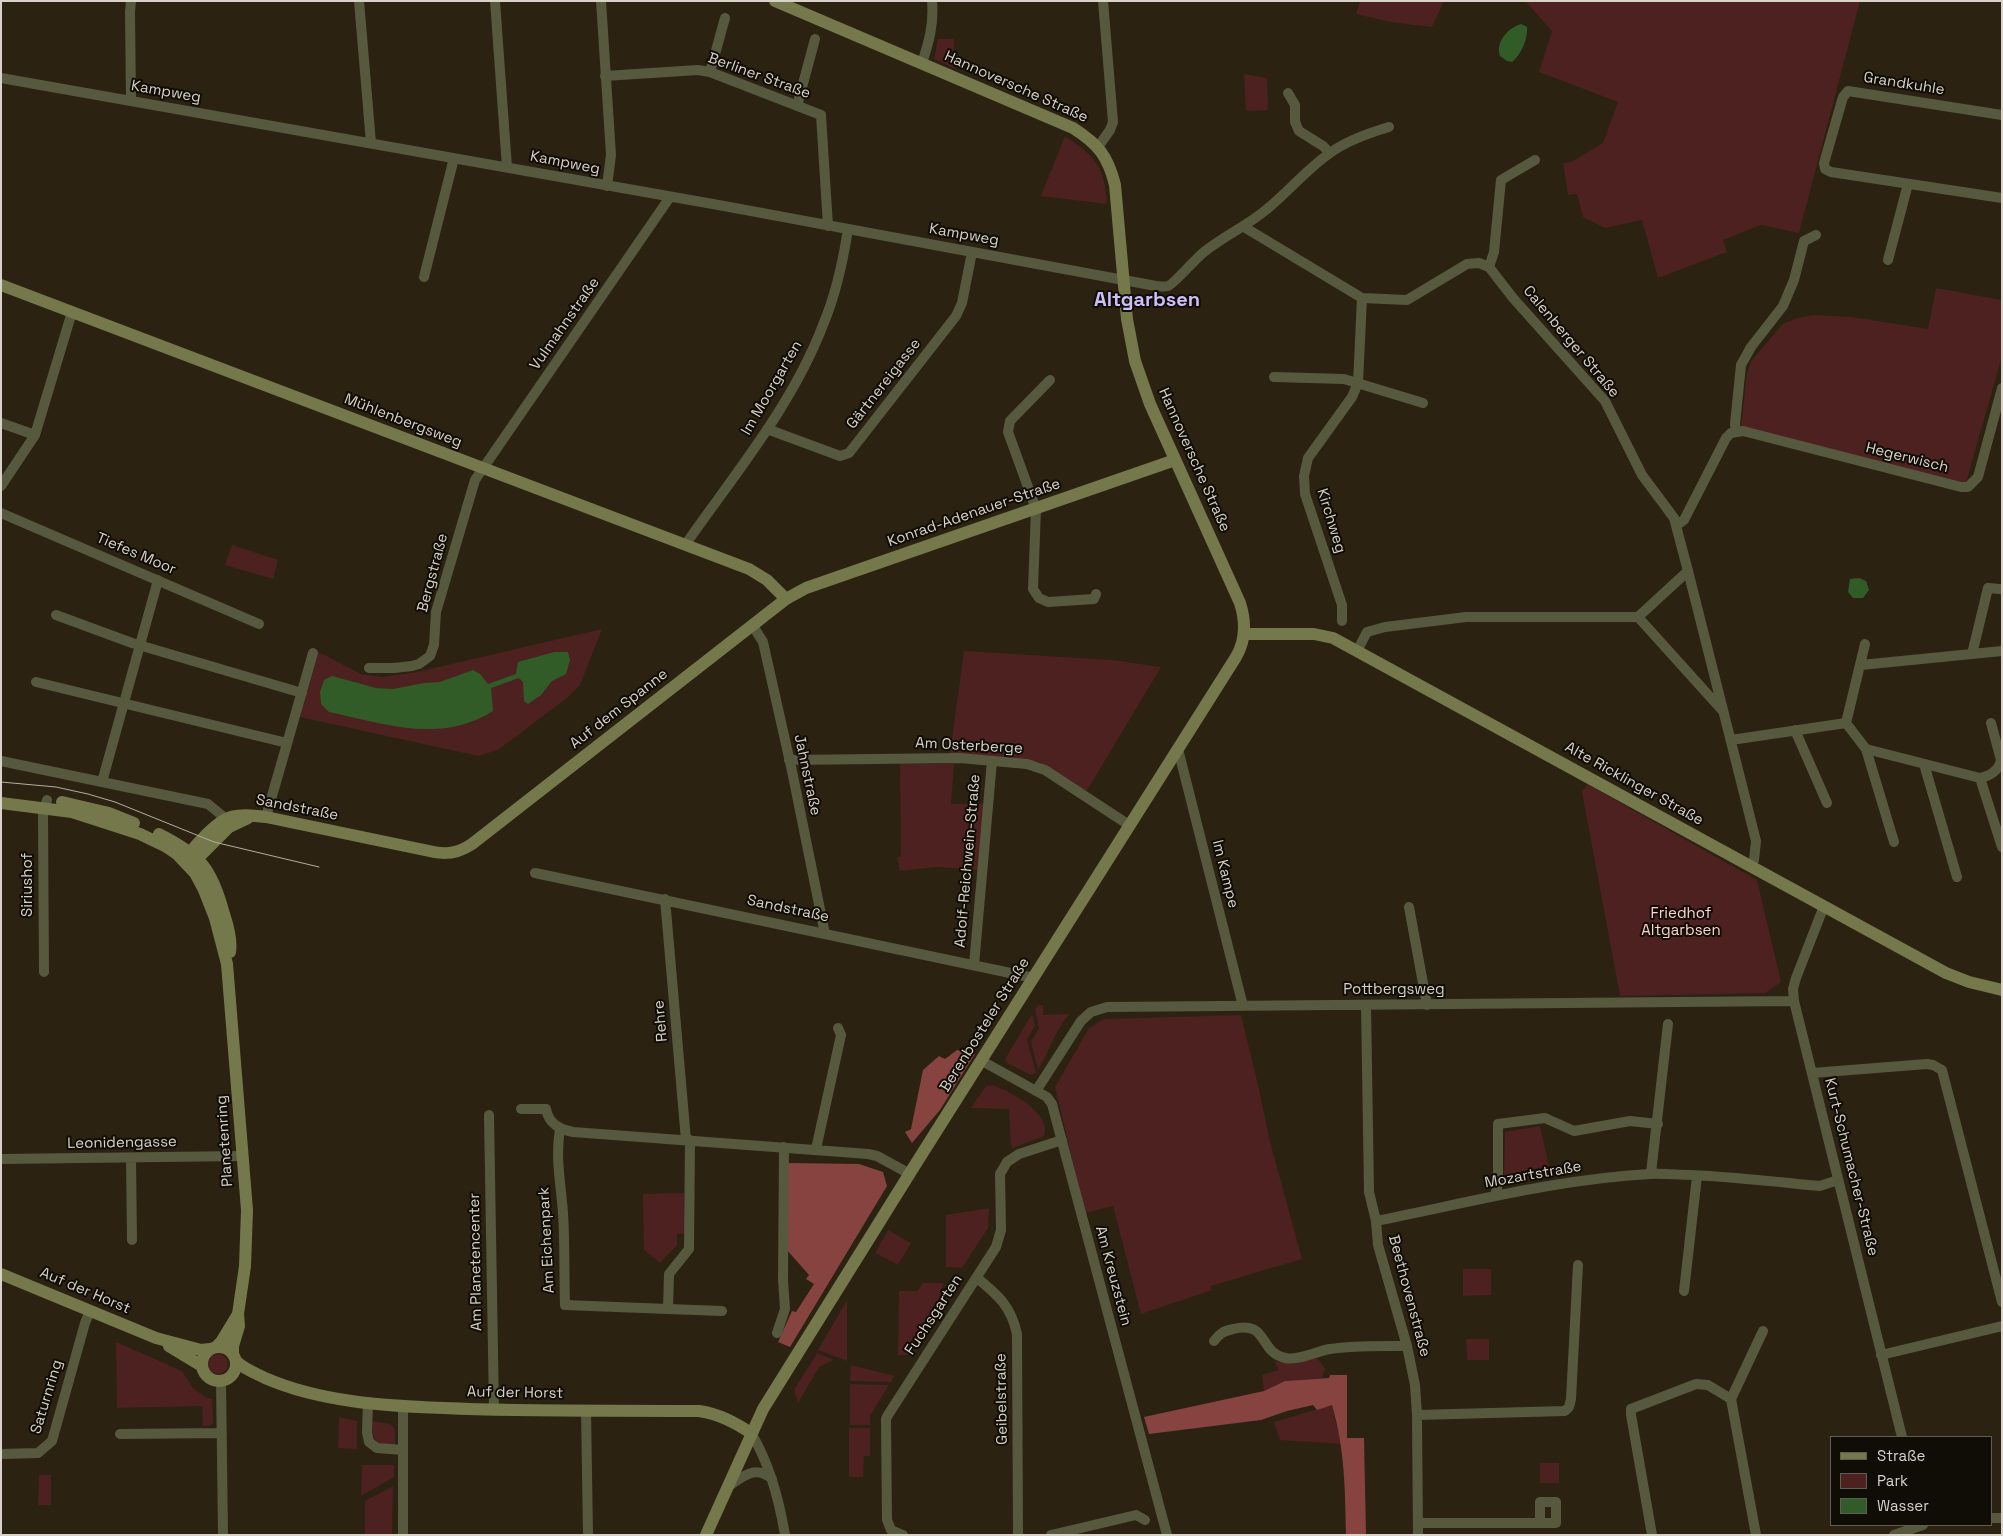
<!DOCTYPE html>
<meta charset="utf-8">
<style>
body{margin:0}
#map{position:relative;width:2003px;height:1536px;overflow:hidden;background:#2b2212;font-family:"Space Grotesk",sans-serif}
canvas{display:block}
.frame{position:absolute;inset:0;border:2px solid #d8d2c8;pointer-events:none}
.legend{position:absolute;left:1830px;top:1436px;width:162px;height:90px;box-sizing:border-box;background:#100c06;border:1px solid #605b54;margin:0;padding:6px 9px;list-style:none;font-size:15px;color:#d8d2c8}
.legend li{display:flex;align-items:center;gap:10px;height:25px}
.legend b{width:25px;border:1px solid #605b54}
</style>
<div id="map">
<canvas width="2003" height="1536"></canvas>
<div class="frame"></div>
<ul class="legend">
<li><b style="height:6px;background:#75784b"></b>Straße</li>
<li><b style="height:14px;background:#4c211f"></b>Park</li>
<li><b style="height:14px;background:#315c28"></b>Wasser</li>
</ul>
</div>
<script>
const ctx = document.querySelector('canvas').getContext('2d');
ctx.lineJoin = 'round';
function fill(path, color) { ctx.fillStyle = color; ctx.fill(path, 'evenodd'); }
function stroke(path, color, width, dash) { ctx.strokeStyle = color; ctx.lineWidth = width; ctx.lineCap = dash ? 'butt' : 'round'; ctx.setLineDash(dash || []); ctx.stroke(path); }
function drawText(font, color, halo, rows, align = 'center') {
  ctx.font = font + ' "Space Grotesk",sans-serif'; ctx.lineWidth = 4; ctx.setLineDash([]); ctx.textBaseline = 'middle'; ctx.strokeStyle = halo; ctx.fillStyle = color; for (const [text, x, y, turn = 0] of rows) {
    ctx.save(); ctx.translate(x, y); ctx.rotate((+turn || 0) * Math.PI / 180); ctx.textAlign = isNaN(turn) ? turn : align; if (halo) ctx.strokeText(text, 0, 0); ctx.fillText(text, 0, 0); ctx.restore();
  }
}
fill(new Path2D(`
 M1360,1H1444L1432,27L1390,22L1356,14Z
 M1525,1H1860L1799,233L1761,225L1723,240L1727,252L1658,278L1642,220L1605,228L1583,217L1577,194L1568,195L1563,163L1571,162L1603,143L1618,102L1539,72L1552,31Z
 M938,39H954V68L934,59Z
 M1244,74L1267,78L1268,110L1246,111Z
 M1065,136C1095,156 1105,167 1107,204L1041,196Z
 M1936,288L2002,300V356L1964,490L1741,427L1747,373L1751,361L1783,324L1797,318L1814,315L1852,317L1928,329Z
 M232,545L278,560L273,579L225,565Z
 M602,629L580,685L567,698L498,750L478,756L300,717L319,652L361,674L383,677L417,672Z
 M964,651L1113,660L1161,667L1085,794L1040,762L950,754Z
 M900,764H954L951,804H986L979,870L937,867L900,871L897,857L901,856Z
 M1587,784L1757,880L1781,982L1765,993L1620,996L1582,792Z
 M1038,1005H1043V1015L1070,1014C1054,1030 1050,1052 1038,1070L1031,1042L1039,1028L1035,1009Z
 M1032,1014L1035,1026L1027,1040L1036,1073L1031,1075L1007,1063L1005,1059Z
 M1241,1015L1259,1089L1269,1138L1302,1259L1211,1286L1212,1290L1141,1314L1113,1206L1085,1213L1055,1087L1089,1028L1104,1019Z
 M993,1085C1011,1092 1052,1113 1044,1136L1013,1148L1011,1146L1009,1109L971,1108L986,1086Z
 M1540,1126L1549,1166L1504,1175L1505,1132Z
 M684,1193L685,1234H677V1245L660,1263L644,1250L643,1194Z
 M989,1208L988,1228L962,1268L946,1267V1215Z
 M888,1230L911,1243L898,1265L875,1253Z
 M1463,1269H1491V1295L1463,1296Z
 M923,1283H943L940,1304L908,1355H898L899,1291H917Z
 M847,1300V1361L818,1350Z
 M1466,1339H1489V1360H1467Z
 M116,1342L182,1371L193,1388L205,1397L212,1399L213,1423L210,1426H203L202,1406L117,1408Z
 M817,1353L834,1360L819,1367L798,1403L794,1390Z
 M208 1364a10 10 0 1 1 20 0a10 10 0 1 1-20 0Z
 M1311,1356L1317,1358L1325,1368L1322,1378L1285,1381L1264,1391L1262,1375L1279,1370L1274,1361L1295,1364L1296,1361Z
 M851,1365L894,1376L891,1382L850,1381Z
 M850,1384L889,1385L870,1416V1425H850Z
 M1332,1405L1341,1444L1280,1440L1274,1422Z
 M339,1417L357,1421V1449L338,1448Z
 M372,1421L390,1424L395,1429V1446C374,1445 373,1441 372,1421Z
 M849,1428H870V1456H864L863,1477H849Z
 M1540,1463H1559V1483H1540Z
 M362,1465H394V1477L361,1496Z
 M39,1475H51V1505H38Z
 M393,1486L392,1535H365V1501Z`), '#4c211f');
fill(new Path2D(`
 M957,1050L975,1054L940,1110L912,1143L905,1132L911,1129L923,1070L939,1056L945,1059Z
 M787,1163L859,1164L883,1172L887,1186L790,1347L778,1342L792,1311L796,1312L814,1284L806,1279L809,1275L787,1250Z
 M1330,1375H1347V1438H1364L1366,1535H1346C1345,1488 1345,1451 1332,1405L1317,1410L1313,1405L1287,1411L1261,1420L1149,1434L1144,1417L1264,1391L1285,1381L1329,1378Z`), '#874340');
fill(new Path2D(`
 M1521,24L1527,27C1528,39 1521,55 1512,62L1507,61L1500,56C1495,42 1508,28 1521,24Z
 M1859,578L1866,581L1869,590L1863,598H1853L1848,592L1850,579Z
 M554,652H568L570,660L566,674L552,681L541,695L528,704L524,701L523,682L519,678L491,688L493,711C441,744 385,724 329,712L321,704L320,692L324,680L332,676L376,688L393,689L424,683L440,682L473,670L480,674L488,684L516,674L518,662Z`), '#315c28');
stroke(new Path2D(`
 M359,1L371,143
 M495,1L507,167
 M601,1L611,155L607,186
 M922,63C929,42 934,24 932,1
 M710,72L725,18
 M605,76L698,70L710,72L821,115L828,226
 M1,78L724,206L1156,286C1160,286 1164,287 1168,286C1174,284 1196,258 1204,252C1224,236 1247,226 1267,209C1288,192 1307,169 1330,153C1346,141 1369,133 1389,127
 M1288,93L1295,105V122L1299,131L1323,146L1330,153
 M131,101L130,12L131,1
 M797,106L815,39
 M2002,115L1848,91L1843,97L1824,163L1825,169L1831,172L2002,198
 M1098,147L1110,130L1113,122L1103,1
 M1244,227L1362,298L1407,300L1467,264L1479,263L1489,267L1513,298L1605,401L1642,475L1674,518L1688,571L1638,617H1466L1385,627L1367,632L1357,651
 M1888,260L1908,184
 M1489,267L1494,252L1501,180L1535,160
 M424,277L454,158
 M1274,377L1344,379L1423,403
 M1050,380L1010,421L1008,432L1036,509L1033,589L1039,598L1048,602L1094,599L1096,594
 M1,423L35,435
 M767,429L840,456L849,453L956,316L962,303L972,252
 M1736,432L1735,424L1741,365L1751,347L1783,306L1794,280L1804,241L1816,235
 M1,486L35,435L72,312
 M1,513L259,624
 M1677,525L1684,520L1726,438L1731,433L1743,431L1961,487H1968L1978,477L2002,388
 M685,545C734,475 792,406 823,325C836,294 843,262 848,229
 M1688,571L1756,841L1754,860L1751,867
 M56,615L132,643L302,693
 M1638,617L1721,709
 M1342,621V605L1305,494L1304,476L1308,458L1352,397L1358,383L1362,298
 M753,626L763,642L792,771L825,934
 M1972,654L1988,588L2000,589
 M1861,665L2002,651
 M369,668H394L412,666L419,664L430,656L434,645L436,612L475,480L670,197
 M36,682L287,743
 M1846,723L1866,749L1980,778C1990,776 1999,770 2001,760L1991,723
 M1795,730L1827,803
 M1731,740L1846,723L1865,644
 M1178,749L1243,1006
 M1866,749L1894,842
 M789,760L960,758L1027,764L1045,770L1129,825
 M1,761L208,804L225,818
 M1924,764L1957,877
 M1980,778L2002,847
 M102,782L158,580
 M266,817L313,653
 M535,873L1034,978
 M665,899L686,1140
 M1824,906L1796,978L1793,989L1794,1001L1902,1437
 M1409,907L1427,1005
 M974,965L992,761
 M44,972L43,814L47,800
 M1366,1005L1369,1192L1376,1221L1378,1245L1407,1346L1415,1385L1417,1415L1418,1535
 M982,1061L1047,1097L1052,1104L1167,1535
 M1812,1073L1927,1064L1933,1065L1942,1070L2002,1302
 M1036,1091L1081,1021L1091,1012L1107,1007L1794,1001
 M521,1109H546C549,1124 559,1129 573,1132L868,1154L877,1156L910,1174
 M489,1115L494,1410
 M560,1129C555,1159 561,1184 563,1213C565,1244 564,1275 565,1305L668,1309L669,1274L689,1249L690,1140
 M816,1149L841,1035L838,1028
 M131,1158L132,1240
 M1,1159L243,1156
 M1651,1173L1668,1024
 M1495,1196L1498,1184V1124L1545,1118L1574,1131L1630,1121L1658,1124
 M1376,1221C1467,1203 1557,1179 1650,1174C1663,1173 1678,1175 1691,1175C1735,1177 1778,1182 1820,1186L1838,1180
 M977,1278C998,1295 1011,1306 1017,1334L1018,1535
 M1684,1291L1697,1176
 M668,1309L722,1311
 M777,1333L785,1309L783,1280L784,1147
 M1214,1341C1220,1333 1224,1331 1233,1329C1269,1320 1258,1352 1285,1358C1299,1361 1316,1351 1330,1349C1355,1345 1382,1346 1407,1346
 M1881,1355L2002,1326
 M221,1381L223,1535
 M1731,1399L1763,1331
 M368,1402L367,1432L369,1442L377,1448L403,1450
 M586,1410L588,1535
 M1417,1415L1565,1411L1569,1407L1571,1399L1578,1265
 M751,1433C770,1464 779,1499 785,1535
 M120,1434L222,1433
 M1,1454L38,1453L52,1441L85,1323L90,1311
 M727,1487C743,1477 755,1464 772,1479
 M1992,1518H2002
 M1419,1523H1556V1502H1540V1523
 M403,1535V1406
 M903,1535L891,1530L887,1520L886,1419L888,1415L996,1247L1001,1230L1000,1174L1007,1162L1019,1154L1062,1140
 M1051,1535L1136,1515L1145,1520
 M1652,1535L1631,1415V1409L1696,1384L1708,1385L1731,1399L1756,1535
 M1894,1535L1923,1525`), '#57593e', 10);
stroke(new Path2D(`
 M1,285L749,569L767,580L786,599
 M1244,634H1314L1333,638L1946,973L1969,982L2002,990
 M62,802L109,813L134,823
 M1,803L72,812L140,834L165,846L177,854L195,873L204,890L215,918L227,964L247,1210L245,1266L238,1314L239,1326L233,1346V1355
 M159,834C201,855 212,869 224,914C228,926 232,940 230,952
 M191,860L198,858L229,827L248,818
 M186,862C190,851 196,845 204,837C226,814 235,813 266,817L434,852C449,855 460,852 472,844L786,599L806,588L1175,460
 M1,1274L156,1338L201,1350L210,1349
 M169,1346L202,1366
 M216,1347L221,1342L238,1314
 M202 1364a17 17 0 1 1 34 0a17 17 0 1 1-34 0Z
 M236,1361C244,1369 255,1373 265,1378C320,1402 385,1406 444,1408C529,1412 614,1410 699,1411C719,1414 734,1422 751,1433
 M706,1535L763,1409L915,1165L1236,657C1246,640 1246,622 1240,603L1150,404L1135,361L1127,319L1115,185C1108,156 1098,144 1073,128L775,1`), '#75784b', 12);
stroke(new Path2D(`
 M1,782L56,787L88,794L115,802L214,842L319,867`), '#b5aea3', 1);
drawText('15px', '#d8d2c8', '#100c06', [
 ["Berliner Straße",759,76,20],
 ["Grandkuhle",1904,84,9],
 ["Hannoversche Straße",1016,87,24],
 ["Kampweg",166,92,10],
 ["Kampweg",565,163,11],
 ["Kampweg",964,235,10],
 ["Vulmahnstraße",565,324,-55],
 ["Calenberger Straße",1571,342,50],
 ["Gärtnereigasse",884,384,-52],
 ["Im Moorgarten",772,388,-60],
 ["Mühlenbergsweg",403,421,21],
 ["Hegerwisch",1907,458,14],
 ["Hannoversche Straße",1194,460,66],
 ["Konrad-Adenauer-Straße",974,513,-19],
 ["Kirchweg",1331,521,73],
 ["Tiefes Moor",136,554,23],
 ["Bergstraße",433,573,-75],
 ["Auf dem Spanne",619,709,-38],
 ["Am Osterberge",969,746,3],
 ["Jahnstraße",807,775,78],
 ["Alte Ricklinger Straße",1634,784,29],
 ["Sandstraße",297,808,11],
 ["Adolf-Reichwein-Straße",968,861,-85],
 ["Im Kampe",1225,874,76],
 ["Siriushof",28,885,-90],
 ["Sandstraße",788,909,12],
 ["Pottbergsweg",1394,990],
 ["Rehre",661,1021,-95],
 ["Berenbosteler Straße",985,1025,-58],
 ["Planetenring",225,1141,-94],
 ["Leonidengasse",122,1143,-1],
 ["Kurt-Schumacher-Straße",1851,1167,76],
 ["Mozartstraße",1533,1175,-10],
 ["Am Eichenpark",547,1240,-93],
 ["Am Planetencenter",476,1262,-91],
 ["Am Kreuzstein",1113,1276,75],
 ["Auf der Horst",85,1291,23],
 ["Beethovenstraße",1409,1296,75],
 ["Fuchsgarten",934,1315,-57],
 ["Auf der Horst",515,1393,1],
 ["Saturnring",47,1397,-73],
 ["Geibelstraße",1002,1399,-91]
]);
drawText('15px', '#fed2ce', '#100c06', [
 ["Friedhof",1681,914],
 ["Altgarbsen",1681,931]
]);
drawText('bold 20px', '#ccbef7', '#100c06', [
 ["Altgarbsen",1147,301]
]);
</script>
